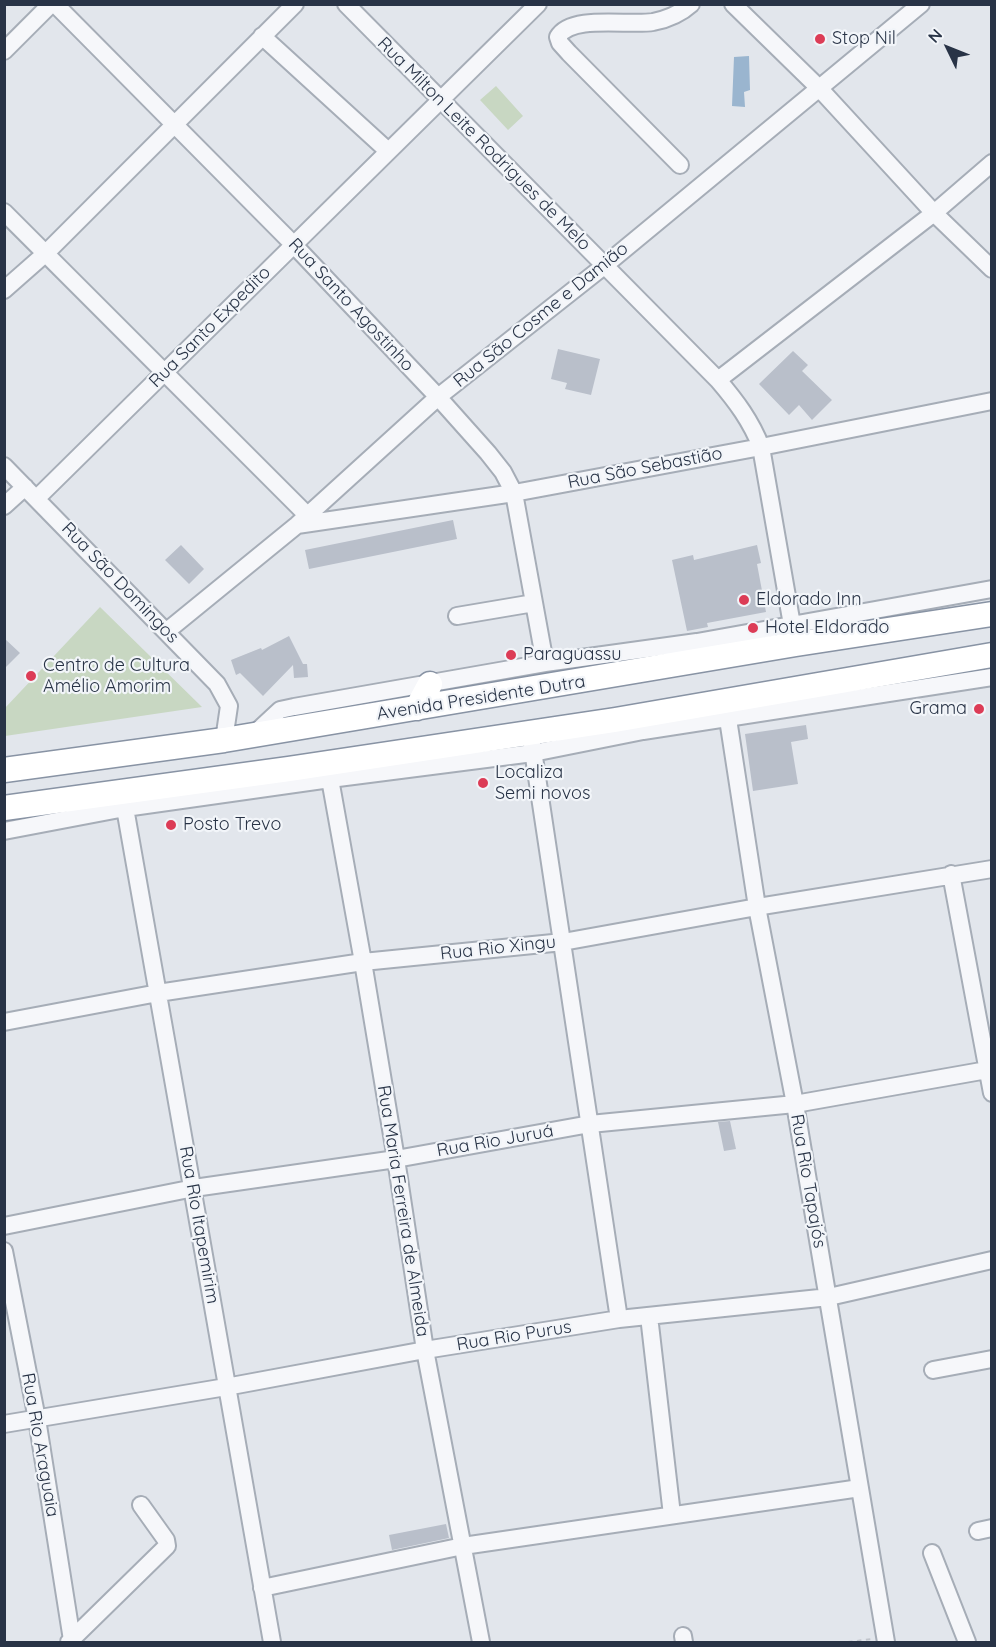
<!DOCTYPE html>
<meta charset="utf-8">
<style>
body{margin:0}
#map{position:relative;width:996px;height:1647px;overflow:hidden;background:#e2e6ec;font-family:Quicksand,sans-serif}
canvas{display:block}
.frame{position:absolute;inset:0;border:6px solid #283346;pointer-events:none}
.north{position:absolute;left:918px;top:18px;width:60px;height:60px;-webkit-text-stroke:4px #f2f5f9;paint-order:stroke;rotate:313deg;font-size:16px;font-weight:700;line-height:24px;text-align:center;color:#283346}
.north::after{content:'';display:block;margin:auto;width:21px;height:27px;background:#283346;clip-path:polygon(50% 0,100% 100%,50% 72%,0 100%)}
</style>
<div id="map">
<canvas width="996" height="1647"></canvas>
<div class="frame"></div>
<div class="north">N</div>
</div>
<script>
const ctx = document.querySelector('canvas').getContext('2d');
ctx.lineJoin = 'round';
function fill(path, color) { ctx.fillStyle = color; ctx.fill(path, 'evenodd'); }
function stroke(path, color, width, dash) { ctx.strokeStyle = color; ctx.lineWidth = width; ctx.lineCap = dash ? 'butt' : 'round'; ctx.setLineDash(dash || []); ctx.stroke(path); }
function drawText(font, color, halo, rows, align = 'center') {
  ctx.font = font + ' Quicksand,sans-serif'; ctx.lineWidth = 4.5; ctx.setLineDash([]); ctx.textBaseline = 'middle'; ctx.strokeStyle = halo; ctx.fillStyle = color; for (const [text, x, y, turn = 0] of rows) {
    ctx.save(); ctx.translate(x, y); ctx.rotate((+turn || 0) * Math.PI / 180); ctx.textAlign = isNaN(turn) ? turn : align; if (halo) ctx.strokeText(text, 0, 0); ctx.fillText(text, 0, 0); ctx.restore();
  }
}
fill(new Path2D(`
 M496,86L523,116L508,130L480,100Z
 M100,607L202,707L5,736V708Z`), '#c8d7c2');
fill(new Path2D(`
 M749,56L750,90L744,92L745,107L732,106L734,57Z`), '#9ab5cf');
fill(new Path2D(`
 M558,349L600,359L591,395L565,389L567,383L551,379Z
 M793,351L808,365L802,371L832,400L812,420L799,405L789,415L759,384Z
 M453,520L457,539L309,569L305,550Z
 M181,545L204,569L189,584L165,560Z
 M757,545L761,563L757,564L766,612L707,623L708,627L687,631L672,560L693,555L694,560Z
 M289,636L303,664H307L308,677L294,678L293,665L263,696L240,673L236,675L231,660L261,648L262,650Z
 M4,638L20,653L4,669Z
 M806,725L808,739L791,742L798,784L753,791L745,734Z
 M730,1121L736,1149L724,1151L718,1122Z
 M446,1524L449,1538L392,1550L389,1535Z`), '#b9bfca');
const minor = new Path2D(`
 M55,4L293,244L438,397L488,453L503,472L514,493L545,663
 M346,4L718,380C736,401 751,421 761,447L792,625
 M733,4L819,88L934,213L992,269
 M262,36L388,151
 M4,51L51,4
 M680,165L569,53L560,43L558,37C571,14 629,26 653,22C668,19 680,14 691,4
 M4,212L307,515
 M4,290L46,253L295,4
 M718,380L934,213L992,163
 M4,466L217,684L229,706L224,740
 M37,498L538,4
 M4,506L25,487
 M297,525L514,493L761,447L992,401
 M457,616L534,603
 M167,631L297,525L438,397L604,266L921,4
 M728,719L757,907L795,1104L886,1642
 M253,735L280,710L294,707L545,663L697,642L992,589
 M532,744L619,1319
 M330,779L363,962L396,1159L425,1350L481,1642
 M125,808C174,1086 224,1364 272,1642
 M4,831L125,808L330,779L533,753L643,731L992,677
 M951,874L992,1093
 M4,1022L158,993L363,962L563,942L757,907L992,869
 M4,1226L194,1188L396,1159L590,1124L795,1104L987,1070
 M4,1251L37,1419L72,1640
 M649,1316L672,1515
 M933,1370L992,1359
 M4,1424L226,1387L425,1350L619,1319L829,1297L992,1260
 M978,1531L992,1528
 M932,1553L967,1642
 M262,1588L463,1546L860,1488
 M683,1636L684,1642
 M69,1642L167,1546L166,1540L141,1505`);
const highway = new Path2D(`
 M417,708L430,684
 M4,770L224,740L796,644L992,614
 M4,808L289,769L615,720L992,655`);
stroke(minor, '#a6adb7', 20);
stroke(highway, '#8893a4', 27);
stroke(new Path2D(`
 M848,1642L872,1639`), '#c0c4cb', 2, [4.5, 4.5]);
stroke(minor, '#f6f7fa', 16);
stroke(highway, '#fff', 24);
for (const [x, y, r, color] of [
 [820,39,6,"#dc3c56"],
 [744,600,6,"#dc3c56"],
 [753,628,6,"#dc3c56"],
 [511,655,6,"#dc3c56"],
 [31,676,6,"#dc3c56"],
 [979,709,6,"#dc3c56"],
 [483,783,6,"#dc3c56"],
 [171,825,6,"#dc3c56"]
]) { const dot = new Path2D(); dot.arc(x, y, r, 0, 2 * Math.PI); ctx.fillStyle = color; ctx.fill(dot); stroke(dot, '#f2f5f9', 2); }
drawText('18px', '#283346', '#f2f5f9', [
 ["Stop Nil",832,39],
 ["Eldorado Inn",756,600],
 ["Hotel Eldorado",765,628],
 ["Paraguassu",523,655],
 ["Centro de Cultura",43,666],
 ["Amélio Amorim",43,687],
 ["Grama",967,709,"right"],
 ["Localiza",495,773],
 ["Semi novos",495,794],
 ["Posto Trevo",183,825]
], 'left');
drawText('18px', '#283346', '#f2f5f9', [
 ["Rua Milton Leite Rodrigues de Melo",484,144,45],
 ["Rua Santo Agostinho",351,305,47],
 ["Rua São Cosme e Damião",541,315,-39],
 ["Rua Santo Expedito",210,327,-45],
 ["Rua São Sebastião",645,468,-11],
 ["Rua São Domingos",120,583,46],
 ["Avenida Presidente Dutra",481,698,-9],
 ["Rua Rio Xingu",498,948,-6],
 ["Rua Rio Juruá",495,1141,-10],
 ["Rua Rio Tapajós",808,1181,80],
 ["Rua Maria Ferreira de Almeida",403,1211,81],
 ["Rua Rio Itapemirim",199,1225,80],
 ["Rua Rio Purus",514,1336,-9],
 ["Rua Rio Araguaia",40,1445,80]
]);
</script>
